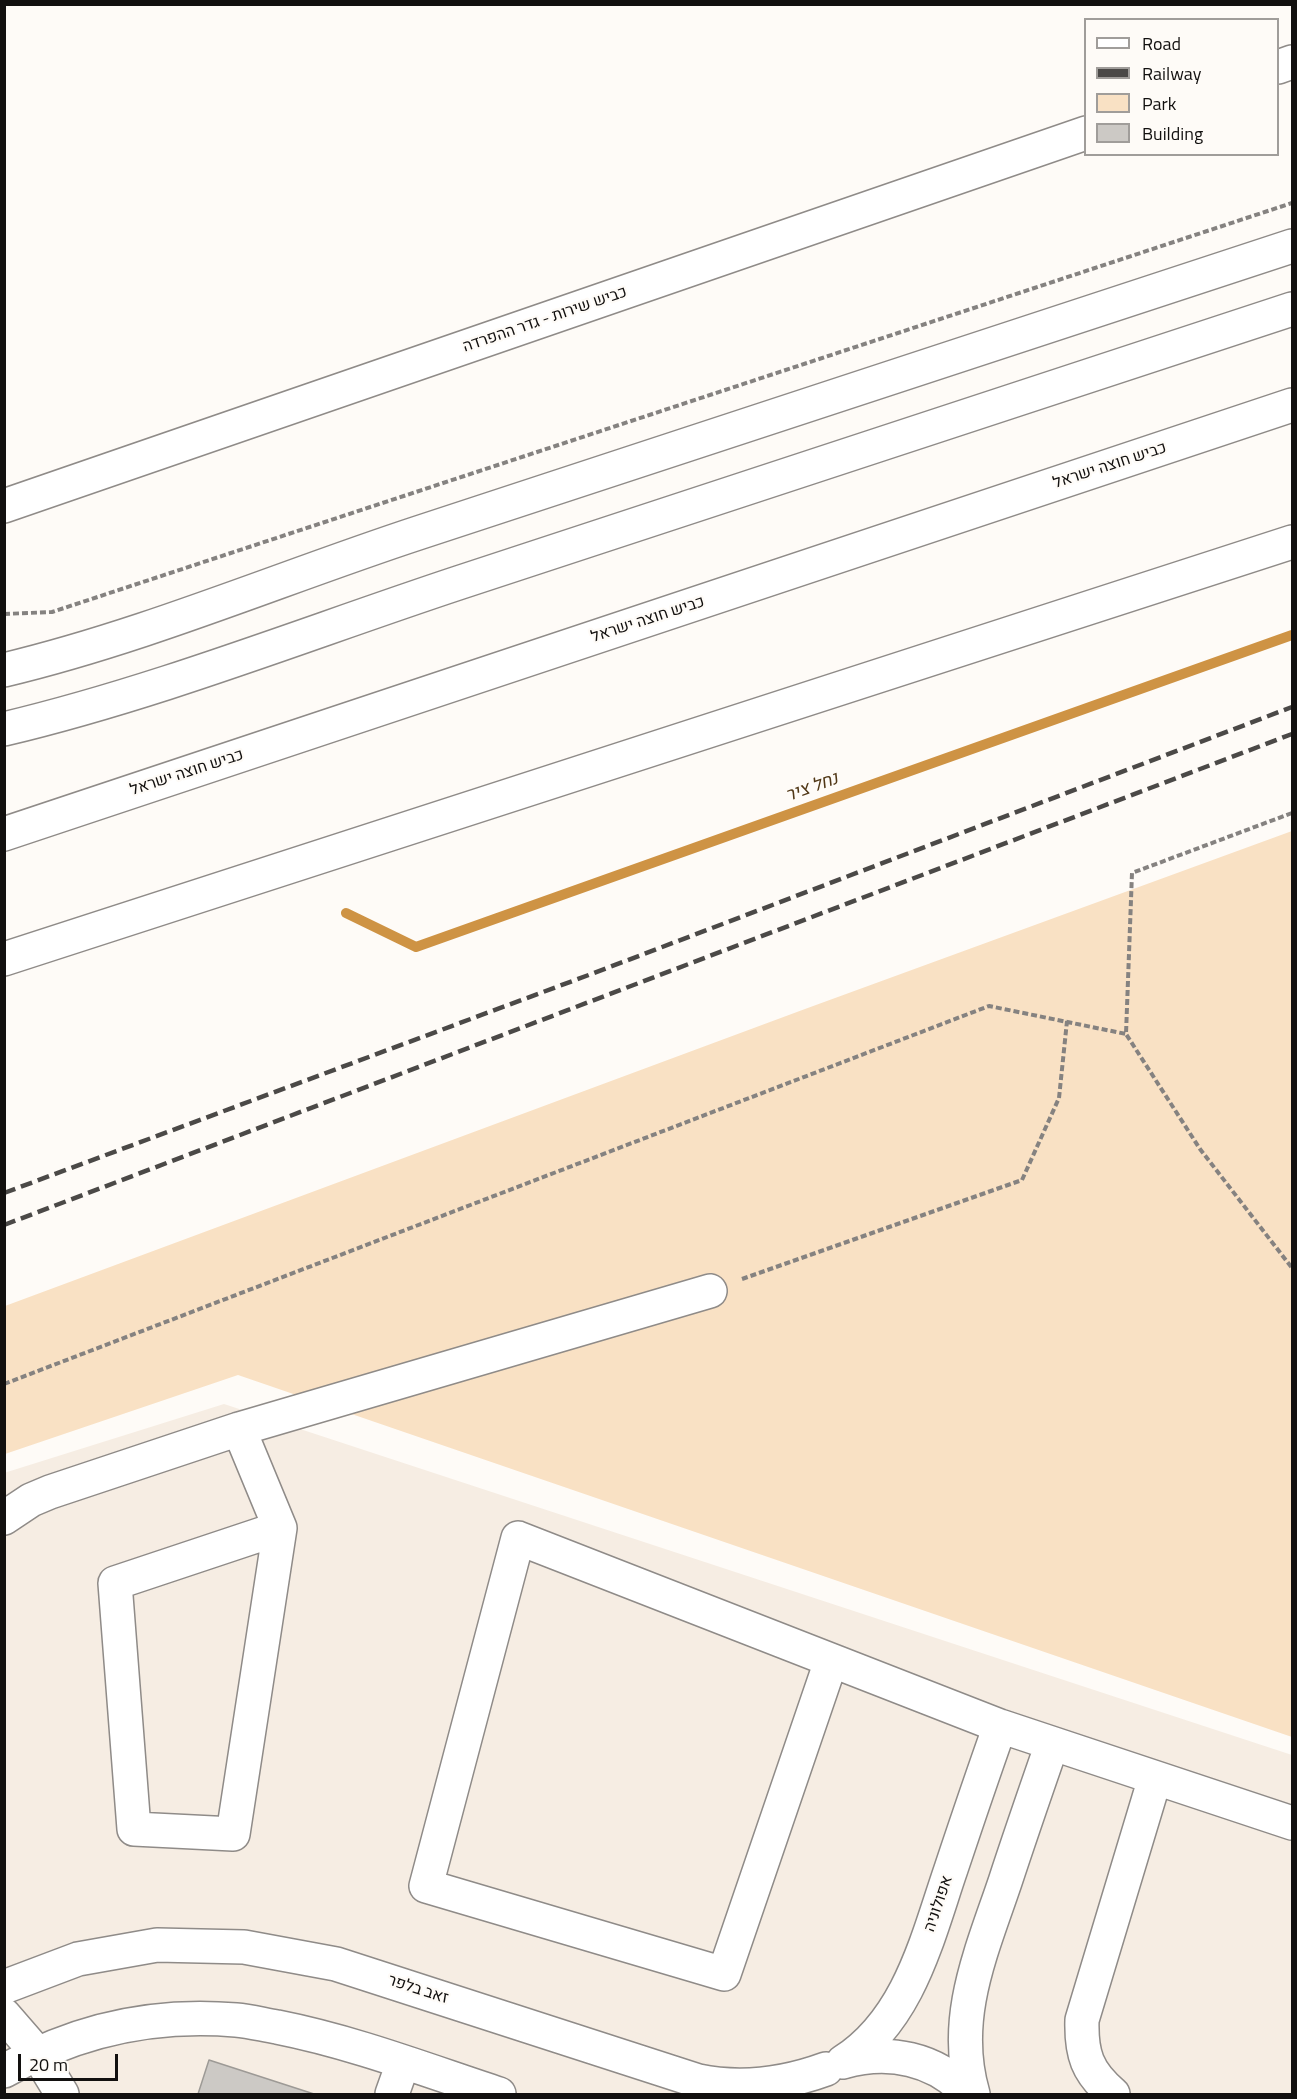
<!DOCTYPE html>
<meta charset="utf-8">
<style>
body{margin:0}
#map{position:relative;width:1297px;height:2099px;overflow:hidden;background:#fefbf7;font-family:"Titillium Web",sans-serif}
canvas{display:block}
.frame{position:absolute;inset:0;border:6px solid #12100f;pointer-events:none}
.legend{position:absolute;left:1084px;top:18px;width:195px;height:138px;box-sizing:border-box;background:#fefbf7;border:2px solid #a09d9a;margin:0;padding:8px 10px;list-style:none;font-size:18px;color:#12100f}
.legend li{display:flex;align-items:center;gap:12px;height:30px}
.legend b{width:30px;border:2px solid #a09d9a}
.scale{position:absolute;left:18px;top:2054px;width:100px;height:27px;box-sizing:border-box;border:3px solid #12100f;border-top:0;padding-left:8px;font-size:18px;line-height:21px;white-space:nowrap;color:#12100f;-webkit-text-stroke:4px #fefbf7;paint-order:stroke}
</style>
<div id="map">
<canvas width="1297" height="2099"></canvas>
<div class="frame"></div>
<ul class="legend">
<li><b style="height:8px;background:#fff"></b>Road</li>
<li><b style="height:8px;background:#4b4947"></b>Railway</li>
<li><b style="height:16px;background:#f9e1c4"></b>Park</li>
<li><b style="height:16px;background:#ccc9c5"></b>Building</li>
</ul>
<div class="scale">20 m</div>
</div>
<script>
const ctx = document.querySelector('canvas').getContext('2d');
ctx.lineJoin = 'round';
function fill(path, color) { ctx.fillStyle = color; ctx.fill(path, 'evenodd'); }
function stroke(path, color, width, dash) { ctx.strokeStyle = color; ctx.lineWidth = width; ctx.lineCap = dash ? 'butt' : 'round'; ctx.setLineDash(dash || []); ctx.stroke(path); }
function drawText(font, color, halo, rows, align = 'center') {
  ctx.font = font + ' "Titillium Web",Heebo,sans-serif'; ctx.lineWidth = 4.5; ctx.setLineDash([]); ctx.textBaseline = 'middle'; ctx.strokeStyle = halo; ctx.fillStyle = color; for (const [text, x, y, turn = 0] of rows) {
    ctx.save(); ctx.translate(x, y); ctx.rotate((+turn || 0) * Math.PI / 180); ctx.textAlign = isNaN(turn) ? turn : align; if (halo) ctx.strokeText(text, 0, 0); ctx.fillText(text, 0, 0); ctx.restore();
  }
}
fill(new Path2D(`
 M224,1404L1292,1755V2094H5L4,1473Z`), '#f6ede3');
fill(new Path2D(`
 M1292,831V1737L238,1375L5,1454V1306L805,1009Z`), '#f9e1c4');
stroke(new Path2D(`
 M346,913L416,947L1292,635`), '#ce9344', 10);
const building = new Path2D(`
 M209,2060L314,2094H198Z`);
fill(building, '#ccc9c5');
stroke(building, '#9d9a96', 1.5);
const minor = new Path2D(`
 M1278,67L1292,62
 M4,506L1086,133
 M239,1429L280,1528L233,1834L134,1829L115,1583L280,1528
 M4,1518L31,1500L50,1492L239,1429L710,1291
 M831,1661L724,1974L426,1886L518,1538L1000,1726L1292,1823
 M4,1987L78,1959L157,1945L244,1947L336,1964L698,2081C742,2090 785,2084 826,2069
 M4,2015L37,2053L62,2094
 M843,2062C909,2020 927,1939 951,1869C967,1821 983,1774 1000,1726
 M843,2062C888,2049 936,2058 968,2094
 M4,2071C76,2030 154,2013 236,2020C250,2021 264,2025 277,2027C353,2042 426,2070 499,2094
 M392,2094L403,2063
 M973,2094C951,2019 981,1953 1005,1882C1020,1836 1036,1790 1052,1744
 M1113,2094C1087,2072 1081,2054 1082,2020L1155,1778`);
const major = new Path2D(`
 M4,670C146,636 281,578 418,533C710,437 1001,341 1292,246
 M4,729C159,692 307,633 458,583C736,492 1014,400 1292,309`);
const highway = new Path2D(`
 M4,834L1292,405
 M4,959L1292,542`);
stroke(minor, '#8f8b88', 36);
stroke(major, '#8f8b88', 36);
stroke(highway, '#8f8b88', 36);
stroke(new Path2D(`
 M4,614L52,612L1292,203
 M1292,813L1132,873L1126,1034L1200,1149L1292,1268
 M742,1279L1022,1180L1059,1098L1067,1021
 M4,1384L989,1006L1126,1034`), '#858280', 4, [6, 3]);
stroke(minor, '#fff', 33);
stroke(major, '#fff', 33);
stroke(highway, '#fff', 33);
stroke(new Path2D(`
 M4,1193L594,973L1292,707
 M4,1225L1292,734`), '#4b4947', 4.5, [12, 6]);
drawText('16px', '#12100f', '#fefbf7', [
 ["כביש שירות - גדר ההפרדה",545,320,-19],
 ["כביש חוצה ישראל",1110,466,-18],
 ["כביש חוצה ישראל",648,620,-18],
 ["כביש חוצה ישראל",187,773,-18],
 ["אפולוניה",939,1904,-71],
 ["זאב בלפר",418,1990,18]
]);
drawText('italic 18px', '#503716', '#fefbf7', [
 ["נחל ציר",812,788,-20]
]);
</script>
